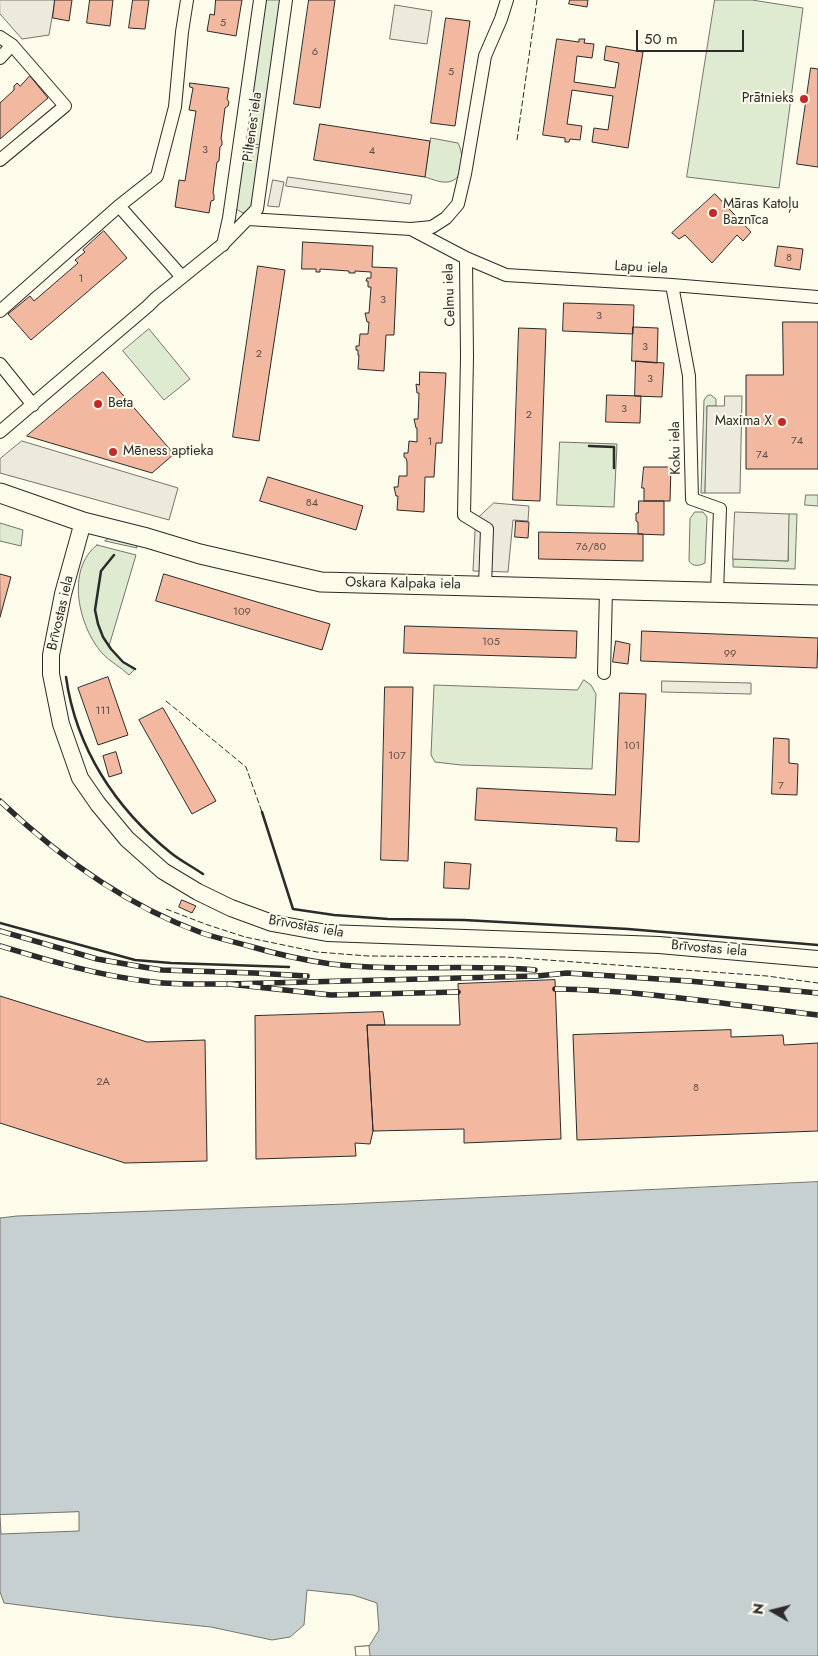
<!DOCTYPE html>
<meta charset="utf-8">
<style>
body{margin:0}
#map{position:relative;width:818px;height:1656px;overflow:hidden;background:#fdfbea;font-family:Jost,sans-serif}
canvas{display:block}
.north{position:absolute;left:748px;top:1586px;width:50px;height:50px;-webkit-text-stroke:4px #fdfbea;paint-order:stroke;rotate:278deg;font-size:14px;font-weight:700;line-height:20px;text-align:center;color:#2b2b2b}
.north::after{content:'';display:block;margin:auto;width:18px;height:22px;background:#2b2b2b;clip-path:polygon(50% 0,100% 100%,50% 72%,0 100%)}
.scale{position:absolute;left:636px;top:30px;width:108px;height:22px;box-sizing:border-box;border:2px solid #2b2b2b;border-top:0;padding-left:6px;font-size:15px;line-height:18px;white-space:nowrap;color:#2b2b2b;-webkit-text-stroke:4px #fdfbea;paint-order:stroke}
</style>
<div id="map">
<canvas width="818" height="1656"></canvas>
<div class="north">N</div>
<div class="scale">50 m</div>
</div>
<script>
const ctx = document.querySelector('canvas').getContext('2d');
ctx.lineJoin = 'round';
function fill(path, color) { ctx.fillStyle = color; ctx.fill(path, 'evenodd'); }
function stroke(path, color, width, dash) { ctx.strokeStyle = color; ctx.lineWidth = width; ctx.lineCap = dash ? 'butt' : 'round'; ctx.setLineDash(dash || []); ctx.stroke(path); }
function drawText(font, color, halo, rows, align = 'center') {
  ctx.font = font + ' Jost,sans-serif'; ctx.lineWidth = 4; ctx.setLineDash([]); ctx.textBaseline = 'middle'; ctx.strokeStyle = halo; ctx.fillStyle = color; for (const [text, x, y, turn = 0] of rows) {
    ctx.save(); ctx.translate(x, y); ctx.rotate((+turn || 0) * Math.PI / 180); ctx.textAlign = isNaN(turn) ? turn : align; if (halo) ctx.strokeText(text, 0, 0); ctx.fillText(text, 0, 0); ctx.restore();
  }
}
const green = new Path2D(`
 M266,0H282L261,145L244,143Z
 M715,0H752L803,8L779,188L687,177Z
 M431,138L458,143C464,155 466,179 448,182C440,183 432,179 425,177Z
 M244,146L260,148L251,209L243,213L236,209Z
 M149,329L190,379L164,400L123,351Z
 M711,395L716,399V406H707L705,493H701L704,400L707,396Z
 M560,442L617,444L614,507L557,505Z
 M806,495H818V506L805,505Z
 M695,512H703L707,517L705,563C699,566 693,567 689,561L690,519Z
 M789,514H797L795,569L733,567V559L788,561Z
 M0,523L23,530L21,546L0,541Z
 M111,537L136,542L137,548L105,541Z
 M97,545L136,555L109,646L123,662L135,669L129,675C121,667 110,662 102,653C79,627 65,570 97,545Z
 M584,680L591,685L596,694L592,769L461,765L435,762L431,755L434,685L577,690Z`);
fill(green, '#deebd1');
stroke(green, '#74746e', 1);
const parking = new Path2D(`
 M0,0H55L49,35L22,39L0,14Z
 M395,5L432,11L427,44L390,39Z
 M288,177L412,195L410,204L286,186Z
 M273,180L284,182L279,207L268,206Z
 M725,396H742L740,493H705L707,406H724Z
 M22,441L178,488L169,520L0,473V459Z
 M494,503L529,506L528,521L513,520L508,572L473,571L475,531L479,517Z
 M735,512L789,514L788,561L733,559Z
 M662,681L751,683V694L662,692Z`);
fill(parking, '#eceadb');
stroke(parking, '#74746e', 1);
const water = new Path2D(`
 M818,1182V1656H356L355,1647L369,1646L379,1630L377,1603L353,1595L307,1590L304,1625L290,1637L272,1640L211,1627L114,1617L4,1603L0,1592V1218L17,1216L346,1204Z`);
fill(water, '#c7d0d0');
stroke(water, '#74746e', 1);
const pier = new Path2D(`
 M79,1512V1531L1,1534L0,1515Z
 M369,1646L370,1656H356L355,1647Z`);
fill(pier, '#fdfbea');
stroke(pier, '#74746e', 1);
const building = new Path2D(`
 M55,0H72L69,21L53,18Z
 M90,0H113L110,26L87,23Z
 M133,0H149L145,29L129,28Z
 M216,0H242L236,36L207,31L210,14L214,15Z
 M309,0H335L320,108L294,104Z
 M570,0H588L587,7L569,4Z
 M446,18L470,21L455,126L431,123Z
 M557,39L579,42V39H585L584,43L594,44L592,58L577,56L574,82L615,88L619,63L604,60L606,46L643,52L628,148L592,142L594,128L608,130L613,96L572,90L567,124L582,126L580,140L570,139L569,142H565V138L543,135Z
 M811,68L818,69V167L797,164Z
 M30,76L48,98L0,139V103L14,90V86L17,83L20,86Z
 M190,83L229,88L227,99L229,102L228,106L225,108L221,139L222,141V145L220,147L219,161L217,162L213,193L214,195V200L211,201L209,213L175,207L179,180L185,181L196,111L189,110L193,88L190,87Z
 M320,124L430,141L425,177L314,160Z
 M715,194L751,232L743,241L737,235L712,263L685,235L679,239L672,233Z
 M104,231L127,258L31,340L8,314L30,296L34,301L78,263L75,260L85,252L83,250Z
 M303,242L373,246L372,267L397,268L394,335H386L384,371L358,369L359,355H358V350H356V346H359L360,334H368L369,322H367L365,313H369L371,287H368V281H366L367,278H371V272L355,271V273H349V271L320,269V272H316V269H302Z
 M778,246L803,249L800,270L775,266Z
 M258,266L285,270L259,441L233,437Z
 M564,303L634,305L633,334L563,331Z
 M783,322H818V469H746V375H783Z
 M633,327L658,328L657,363L632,361Z
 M519,328L546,329L540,501L513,500Z
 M636,361L664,363L662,397L635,396Z
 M103,372L174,454L152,473L27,436Z
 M420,372L446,373L442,443H436L434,477H425L424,512L397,510L398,496H396L394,487H398L399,476H407V462L406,458L404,457V453H408L409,441L417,442V428H416L414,419H418L419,393H417L416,384L419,385Z
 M607,395L641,396L640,423L606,422Z
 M644,467H671L670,501H644V488H642Z
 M268,477L363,506L356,530L260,501Z
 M639,501H664V535L638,534V522L636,521V513H638Z
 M516,521L529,522L528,538L515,537Z
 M539,532L643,534V561L539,559Z
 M0,574L11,577L0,617Z
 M164,574L330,624L322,650L156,601Z
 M405,626L577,631L576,658L404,653Z
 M642,631L818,638L817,668L641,661Z
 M616,641L630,644L628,664L613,662Z
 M108,677L128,735L98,745L78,688Z
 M385,687H413L408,861L381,860Z
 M620,693L646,694L639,842L616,841L617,828L475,820L477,788L615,795Z
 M163,708L216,801L192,814L139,720Z
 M774,738L789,739V763L798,764L797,795L772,794Z
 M116,752L122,773L109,777L103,756Z
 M445,862L471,864L469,889L444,888Z
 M182,900L196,906L192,913L179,907Z
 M555,980L561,1139L464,1143V1129L373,1131L367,1025H460L458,984Z
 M0,996L147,1042L205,1040L207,1161L125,1163L0,1123Z
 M383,1012L385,1025H367L373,1131L370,1144L355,1143L356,1156L256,1159L255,1016Z
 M731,1030V1037L783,1035L784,1045L818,1043V1131L577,1140L573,1035Z`);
fill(building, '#f2b8a0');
stroke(building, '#2b2b2b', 1);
const minor = new Path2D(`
 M0,37L12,45
 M0,58L12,45L65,106L0,160
 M119,206L182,277
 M248,219L411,229L432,227L446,218L458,204L465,174L485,56L501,19L507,0
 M411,229L466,258L506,275L672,285L818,297
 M223,245L229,218L260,0
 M466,258L467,357L464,515L487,529L485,586
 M672,285L689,376L692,499L720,509L717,592
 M0,311L119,206L157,176L175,107L182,32L187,0
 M0,364L33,405
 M0,432L148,306L155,299L222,245L257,209L286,0
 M604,673L606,589`);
const tertiary = new Path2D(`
 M83,522L63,594L51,655V674L61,724L80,778L98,804L127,839L163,871L198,892L231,908L272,923L327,933L659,945L818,959`);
const secondary = new Path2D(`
 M0,493L83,522L147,538L200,554L321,582L818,595`);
stroke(minor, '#2b2b2b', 14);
stroke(tertiary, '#2b2b2b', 18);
stroke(secondary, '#2b2b2b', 21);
stroke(minor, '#fdfbea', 12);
stroke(tertiary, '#fdfbea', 16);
stroke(secondary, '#fdfbea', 19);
const rail = new Path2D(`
 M0,801C59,857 125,905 202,933C217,938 234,942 249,946C276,954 303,960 331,964C398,972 467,964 535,970
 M0,931L97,959L143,967L162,970L254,973L307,976
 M0,946C50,961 100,976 153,982C178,985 204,984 229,984
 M555,989C643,990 731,1005 818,1015
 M458,992L331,995L229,984L537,976L567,973L689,981L818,993`);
stroke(rail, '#2b2b2b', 5.5);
stroke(rail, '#fdfbea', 4, [11]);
stroke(new Path2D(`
 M517,140L537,0
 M166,701L246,767L262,812
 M166,909L208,925L245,937L317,952L368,956L506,957L767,976L818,983`), '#2b2b2b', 1, [6, 2.5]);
stroke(new Path2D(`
 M589,446L614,447V468
 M114,555L101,571L95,610L98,624L103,637L111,649L123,662L135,669
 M66,677C76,748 115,808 171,853C181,861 193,867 203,874
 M262,812L293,909L334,915L388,919L464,920L628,929L818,945
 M0,923L135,960L171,963L289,967`), '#2b2b2b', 2.5);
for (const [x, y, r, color] of [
 [804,99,5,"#c62828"],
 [713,213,5,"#c62828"],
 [98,404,5,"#c62828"],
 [782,422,5,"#c62828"],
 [113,452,5,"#c62828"]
]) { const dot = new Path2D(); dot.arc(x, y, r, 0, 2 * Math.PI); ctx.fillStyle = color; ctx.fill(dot); stroke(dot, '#fdfbea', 2); }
drawText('11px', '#5d4e48', null, [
 ["5",223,23],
 ["6",315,52],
 ["5",451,72],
 ["3",205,150],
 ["4",372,151],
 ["8",789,258],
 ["1",81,279],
 ["3",383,300],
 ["3",599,316],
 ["3",645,347],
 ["2",259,354],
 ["3",650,379],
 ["3",624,409],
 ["2",529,415],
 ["74",797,441],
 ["1",430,442],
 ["74",762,455],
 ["84",312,503],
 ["76/80",591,547],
 ["109",242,612],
 ["105",491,642],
 ["99",730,654],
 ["111",103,711],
 ["101",632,746],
 ["107",397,756],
 ["7",781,786],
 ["2A",103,1082],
 ["8",696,1088]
]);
drawText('14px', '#2b2b2b', '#fdfbea', [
 ["Prātnieks",794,99,"right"],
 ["Māras Katoļu",723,205],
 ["Baznīca",723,221],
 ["Beta",108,404],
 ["Maxima X",772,422,"right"],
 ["Mēness aptieka",123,452]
], 'left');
drawText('14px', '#2b2b2b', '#fdfbea', [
 ["Piltenes iela",253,127,-82],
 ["Lapu iela",641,268,3],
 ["Celmu iela",450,295,-92],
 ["Koku iela",676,448,-91],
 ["Oskara Kalpaka iela",403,584,1],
 ["Brīvostas iela",61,613,-77],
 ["Brīvostas iela",306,927,10],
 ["Brīvostas iela",709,949,5]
]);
</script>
